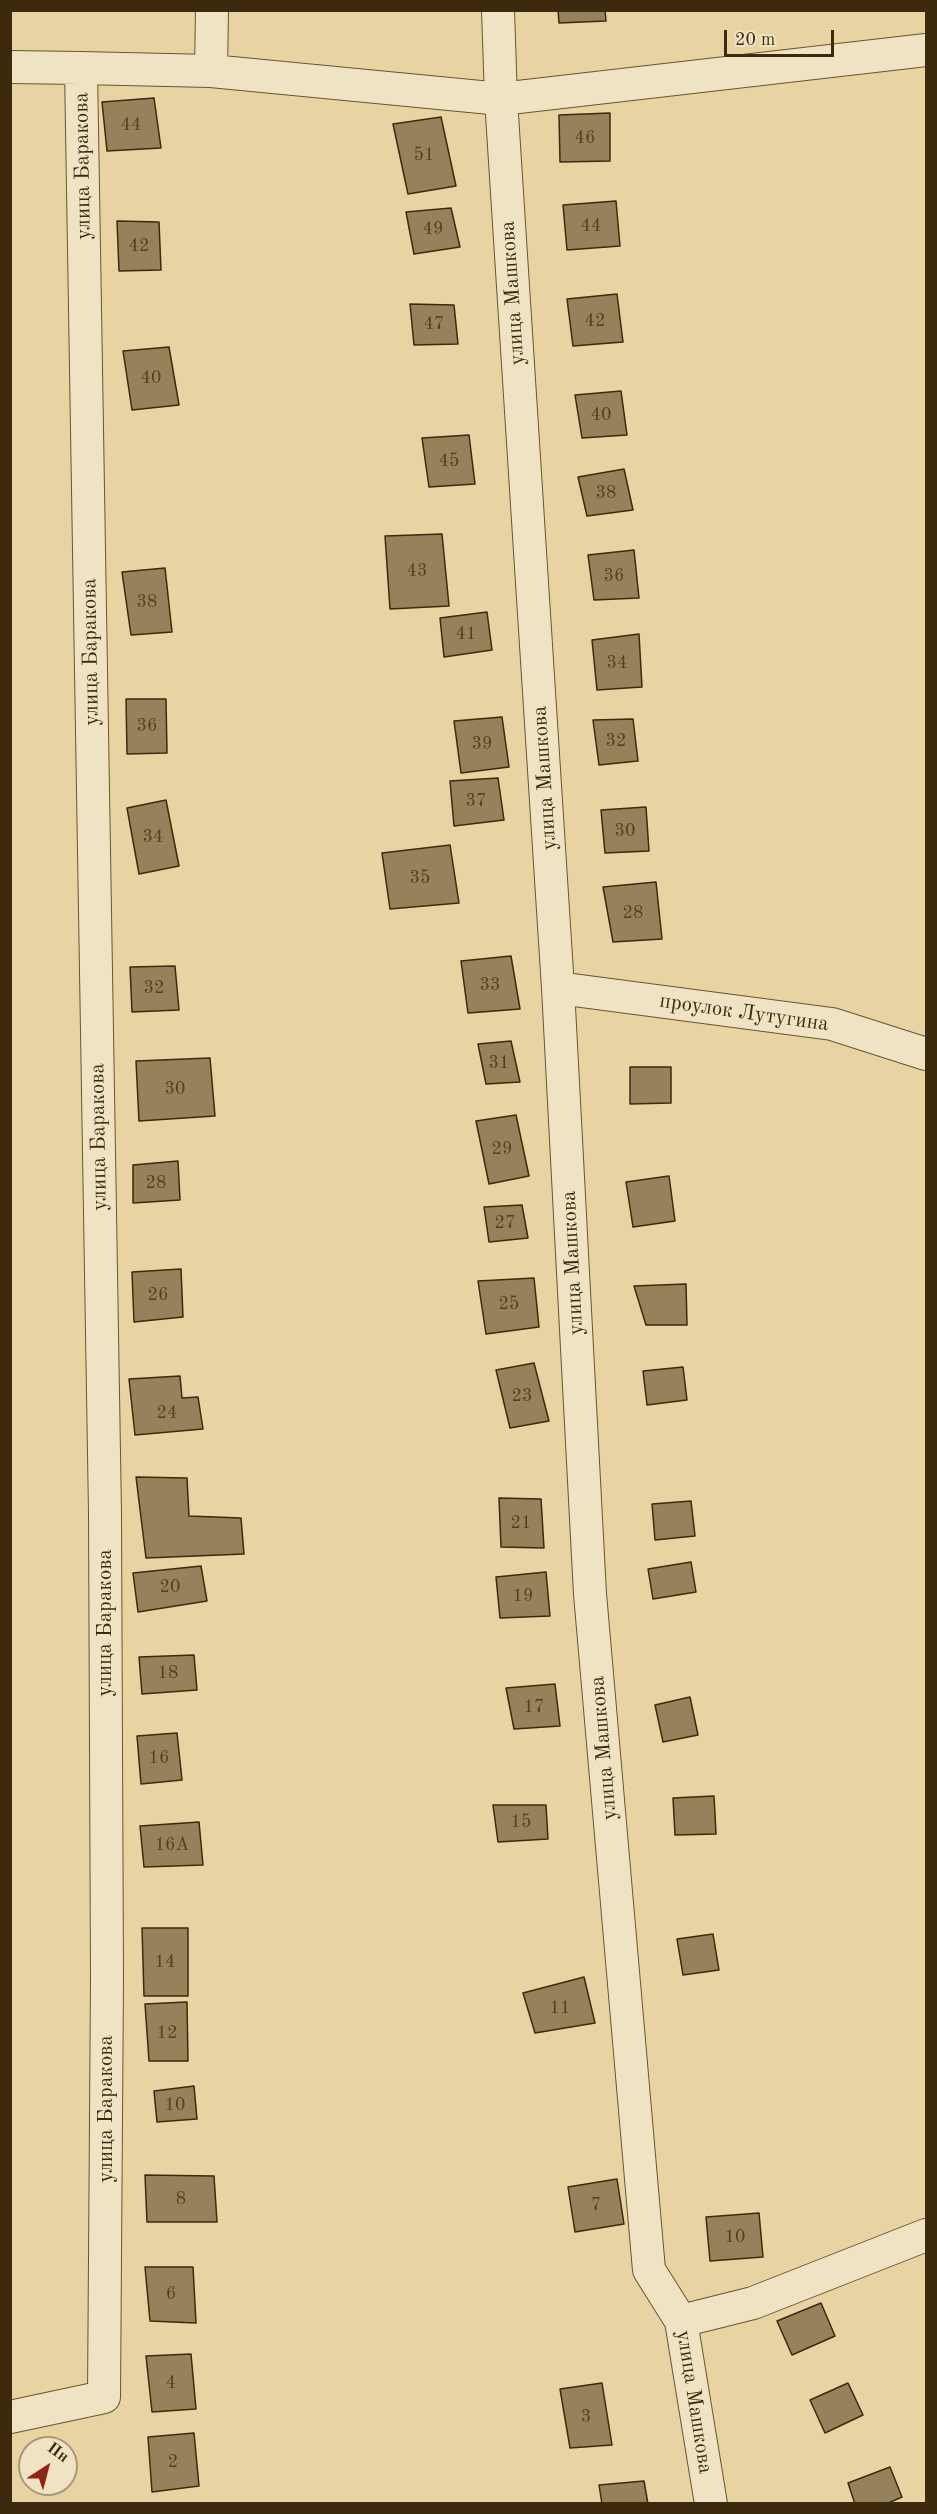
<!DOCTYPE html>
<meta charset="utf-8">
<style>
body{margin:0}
#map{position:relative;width:937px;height:2514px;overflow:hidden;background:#e8d4a3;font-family:"Old Standard TT",serif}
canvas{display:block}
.frame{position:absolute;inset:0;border:12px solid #3c290e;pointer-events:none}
.north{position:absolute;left:18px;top:2436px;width:60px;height:60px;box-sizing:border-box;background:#f0e3c3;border:2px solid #a8997b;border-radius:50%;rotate:36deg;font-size:16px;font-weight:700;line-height:24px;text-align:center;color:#3c290e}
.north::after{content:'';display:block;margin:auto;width:21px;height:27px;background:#8f2418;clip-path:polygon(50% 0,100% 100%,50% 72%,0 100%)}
.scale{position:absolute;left:724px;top:30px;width:110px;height:27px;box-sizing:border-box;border:3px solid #3c290e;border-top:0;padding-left:8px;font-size:18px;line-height:21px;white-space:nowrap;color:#3c290e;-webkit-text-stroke:4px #f0e3c3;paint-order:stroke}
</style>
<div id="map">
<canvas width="937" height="2514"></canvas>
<div class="frame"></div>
<div class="north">Пн</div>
<div class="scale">20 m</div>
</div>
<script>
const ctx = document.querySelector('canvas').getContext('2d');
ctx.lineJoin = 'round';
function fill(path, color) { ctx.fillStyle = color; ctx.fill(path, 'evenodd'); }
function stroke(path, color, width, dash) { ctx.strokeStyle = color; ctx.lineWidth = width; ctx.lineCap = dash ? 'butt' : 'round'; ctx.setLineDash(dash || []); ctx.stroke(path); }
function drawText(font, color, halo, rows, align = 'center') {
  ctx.font = font + ' "Old Standard TT",serif'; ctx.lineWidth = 4.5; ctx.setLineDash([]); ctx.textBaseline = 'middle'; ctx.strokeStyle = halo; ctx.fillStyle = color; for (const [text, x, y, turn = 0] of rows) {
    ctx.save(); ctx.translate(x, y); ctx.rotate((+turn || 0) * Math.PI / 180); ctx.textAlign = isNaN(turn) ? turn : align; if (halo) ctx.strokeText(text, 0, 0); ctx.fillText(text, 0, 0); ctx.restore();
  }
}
const building = new Path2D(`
 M558,10H605L606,21L559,23Z
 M154,98L161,148L107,151L102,102Z
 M610,113V161L560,162L559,115Z
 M441,117L456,186L408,194L393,124Z
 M616,201L620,246L567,250L563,205Z
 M451,208L460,247L414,254L406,212Z
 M117,221L159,222L161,270L119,271Z
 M617,294L623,342L573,346L567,299Z
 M410,304L454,305L458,344L414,345Z
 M169,347L179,405L132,410L123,351Z
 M621,391L627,435L582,438L575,395Z
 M469,435L475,484L429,487L422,438Z
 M624,469L633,510L587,516L578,477Z
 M442,534L449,606L390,609L385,536Z
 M634,550L639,598L594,600L588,555Z
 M165,568L172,632L131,635L122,572Z
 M487,612L492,650L444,657L440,618Z
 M639,634L642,687L597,690L592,640Z
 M126,699H166L167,753L127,754Z
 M502,717L509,767L461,773L454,721Z
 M633,719L638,761L599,765L593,720Z
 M498,778L504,820L454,826L450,781Z
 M166,800L179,866L139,874L127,808Z
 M646,807L649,851L605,853L601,810Z
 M450,845L459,903L390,909L382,853Z
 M656,882L662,939L613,942L603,887Z
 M511,956L520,1009L468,1013L461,961Z
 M175,966L179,1010L132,1012L130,967Z
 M511,1041L520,1082L486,1084L478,1044Z
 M210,1058L215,1116L139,1121L136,1061Z
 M630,1067H671V1103L630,1104Z
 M516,1115L529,1176L489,1184L476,1121Z
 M178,1161L180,1200L133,1203V1165Z
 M669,1176L675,1221L633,1227L626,1182Z
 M522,1205L528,1238L489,1242L484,1207Z
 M181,1269L183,1317L134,1322L132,1272Z
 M534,1278L539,1327L486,1334L478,1281Z
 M686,1284L687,1325H646L634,1286Z
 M534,1363L549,1421L510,1428L496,1370Z
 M683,1367L687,1400L647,1405L643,1371Z
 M180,1376L182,1398L198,1397L203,1429L135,1435L129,1379Z
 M136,1477L187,1478L189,1516L241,1518L244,1554L146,1558Z
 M499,1498L541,1499L544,1548L501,1547Z
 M691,1501L695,1536L655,1540L652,1504Z
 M691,1562L696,1592L653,1599L648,1569Z
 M201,1566L207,1601L138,1612L133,1573Z
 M546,1572L550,1616L500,1618L496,1577Z
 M194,1655L197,1690L142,1694L139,1657Z
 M555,1684L560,1726L514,1729L506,1688Z
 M690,1697L698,1735L663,1742L655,1705Z
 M177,1733L182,1780L141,1784L137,1736Z
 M714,1796L716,1834L675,1835L673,1798Z
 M493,1805H546L548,1839L498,1842Z
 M199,1822L203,1865L144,1867L140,1826Z
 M142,1928H188V1996H144Z
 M713,1934L719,1970L683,1975L677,1939Z
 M584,1977L595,2023L535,2033L523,1993Z
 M187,2002L188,2061H149L145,2004Z
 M194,2086L197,2119L157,2122L154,2091Z
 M145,2175L214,2176L217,2222H147Z
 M617,2179L624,2224L575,2232L568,2187Z
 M759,2213L763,2257L710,2261L706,2217Z
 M145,2267H193L196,2323L150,2321Z
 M821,2303L835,2336L792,2355L777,2321Z
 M191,2354L196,2409L152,2412L146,2356Z
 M602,2383L612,2445L570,2448L560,2389Z
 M848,2383L863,2415L825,2433L810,2400Z
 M194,2433L199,2486L152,2492L148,2437Z
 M890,2467L902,2497L886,2504H855L848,2483Z
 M644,2481L648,2504H602L599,2485Z`);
fill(building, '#95825b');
stroke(building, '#3c290e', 1.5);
const street = new Path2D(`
 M498,10L501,99L558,988L590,1594L649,2270L681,2321L711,2504
 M10,67L81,68
 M211,71L501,99L926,50
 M558,988L832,1024L926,1054
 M681,2321L753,2303L926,2235
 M10,2417L104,2397L107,1979L105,1513L81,68L211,71L212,10`);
stroke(street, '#675433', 34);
stroke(street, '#f0e3c3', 32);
drawText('18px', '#523f21', null, [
 ["44",131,125],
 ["46",585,138],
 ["51",424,155],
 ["44",591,226],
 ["49",433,229],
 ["42",139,246],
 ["42",595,321],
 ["47",434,324],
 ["40",151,378],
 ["40",601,415],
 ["45",449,461],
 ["38",606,493],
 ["43",417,571],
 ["36",614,576],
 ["38",147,602],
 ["41",466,634],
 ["34",617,663],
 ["36",147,726],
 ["32",616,741],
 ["39",482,744],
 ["37",476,801],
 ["30",625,831],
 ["34",153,837],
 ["35",420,878],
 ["28",633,913],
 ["33",490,985],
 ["32",154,988],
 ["31",499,1063],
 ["30",175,1089],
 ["29",502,1149],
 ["28",156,1183],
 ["27",505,1223],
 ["26",158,1295],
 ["25",509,1304],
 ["23",522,1396],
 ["24",167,1413],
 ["21",521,1523],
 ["20",170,1587],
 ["19",523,1596],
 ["18",168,1673],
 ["17",534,1707],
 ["16",159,1758],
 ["15",521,1822],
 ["16А",172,1845],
 ["14",165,1962],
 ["11",560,2008],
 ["12",167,2033],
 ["10",175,2105],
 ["8",181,2199],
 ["7",596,2205],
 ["10",735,2237],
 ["6",171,2294],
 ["4",171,2383],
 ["3",586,2417],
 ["2",173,2462]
]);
drawText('21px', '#3c290e', '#f0e3c3', [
 ["улица Баракова",83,166,-91],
 ["улица Машкова",513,293,-94],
 ["улица Баракова",91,652,-91],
 ["улица Машкова",545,778,-94],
 ["проулок Лутугина",744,1013,8],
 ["улица Баракова",99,1137,-91],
 ["улица Машкова",573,1263,-93],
 ["улица Баракова",105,1623,-90],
 ["улица Машкова",604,1748,-95],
 ["улица Баракова",106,2109,-90],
 ["улица Машкова",694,2402,81]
]);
</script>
